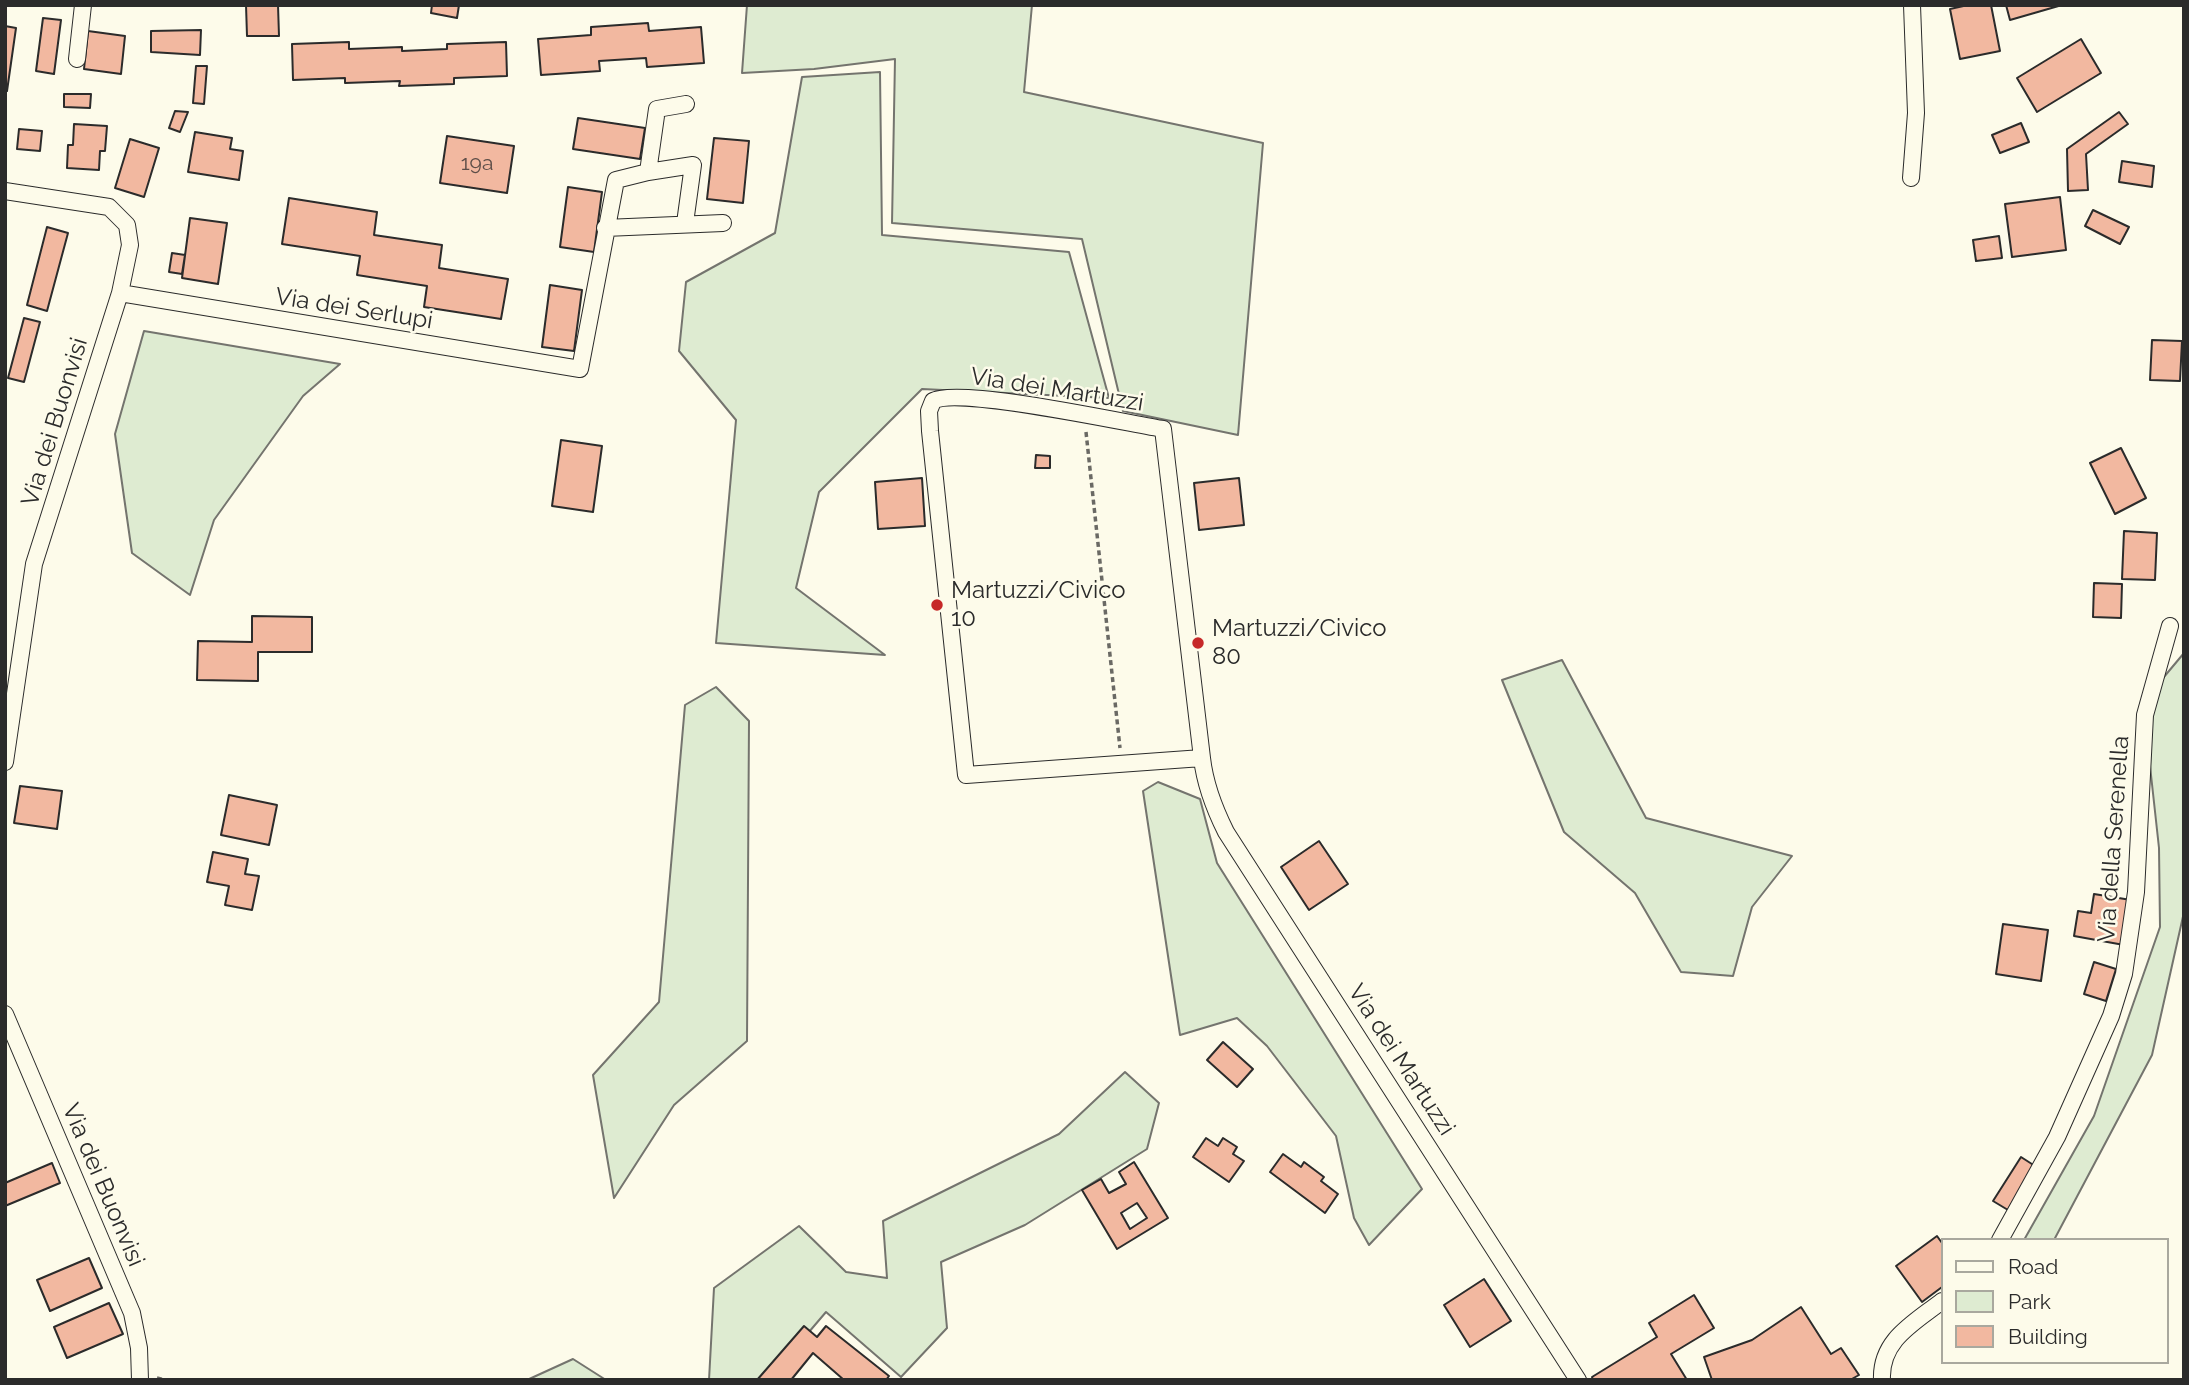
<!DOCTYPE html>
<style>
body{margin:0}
#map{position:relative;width:2189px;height:1385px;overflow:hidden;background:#fdfbea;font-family:Raleway,sans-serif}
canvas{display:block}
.frame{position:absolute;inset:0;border:7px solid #2b2b2b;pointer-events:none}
.legend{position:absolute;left:1941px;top:1238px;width:228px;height:126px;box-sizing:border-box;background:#fdfbea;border:2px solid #a9a89e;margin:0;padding:9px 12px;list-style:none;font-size:21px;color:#2b2b2b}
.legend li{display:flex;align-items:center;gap:14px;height:35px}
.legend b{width:35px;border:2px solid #a9a89e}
</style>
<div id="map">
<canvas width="2189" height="1385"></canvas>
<div class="frame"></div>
<ul class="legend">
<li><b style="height:9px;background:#fdfbea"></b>Road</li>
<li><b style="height:19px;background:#deebd1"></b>Park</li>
<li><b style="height:19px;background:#f2b8a0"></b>Building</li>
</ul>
</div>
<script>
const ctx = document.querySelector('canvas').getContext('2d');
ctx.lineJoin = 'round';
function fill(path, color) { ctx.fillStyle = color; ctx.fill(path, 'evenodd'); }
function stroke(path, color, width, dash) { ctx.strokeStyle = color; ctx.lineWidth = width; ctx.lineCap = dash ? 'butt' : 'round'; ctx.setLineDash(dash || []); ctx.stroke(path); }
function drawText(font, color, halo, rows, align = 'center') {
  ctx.font = font + ' Raleway,sans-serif'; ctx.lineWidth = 5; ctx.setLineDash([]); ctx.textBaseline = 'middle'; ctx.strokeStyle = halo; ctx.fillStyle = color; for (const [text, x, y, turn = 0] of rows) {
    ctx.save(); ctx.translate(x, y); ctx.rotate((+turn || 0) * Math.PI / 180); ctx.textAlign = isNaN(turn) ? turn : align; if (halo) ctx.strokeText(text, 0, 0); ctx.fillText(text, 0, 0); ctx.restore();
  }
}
const green = new Path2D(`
 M747,5H1032L1024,92L1263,143L1238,435L1123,411L1082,239L892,223L895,59L814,69L742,73Z
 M880,72L882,235L1069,252L1109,398L922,389L819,492L796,588L885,655L716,643L736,420L679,351L686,282L775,233L802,77Z
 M144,331L340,364L303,396L214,520L190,595L132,553L115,434Z
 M2184,653V912L2152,1055L2054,1240H2024L2094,1116L2160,927L2159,848L2143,702Z
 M1562,660L1646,818L1792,856L1752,907L1733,976L1681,972L1635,893L1564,832L1502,680Z
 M716,687L749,721L747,1041L674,1105L614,1198L593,1075L659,1002L685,705Z
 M1158,782L1200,799L1217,863L1422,1189L1369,1245L1354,1218L1336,1136L1267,1046L1237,1018L1180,1035L1143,791Z
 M1125,1072L1159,1103L1147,1149L1025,1225L941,1262L947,1328L901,1377L826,1312L768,1380H709L714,1288L799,1226L846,1272L887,1278L883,1221L1059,1134Z
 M573,1359L606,1380H527Z`);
fill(green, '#deebd1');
stroke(green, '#74746e', 2);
const building = new Path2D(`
 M246,5H278L279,36H247Z
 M432,5H459L457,18L431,13Z
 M1968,5H1991L2000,51L1960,59L1950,9Z
 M2006,5H2062L2010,20Z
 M43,18L61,20L54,74L36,71Z
 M648,23L649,31L701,27L704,63L647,67L646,58L599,61L600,71L541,75L538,39L591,35V27Z
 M5,26L16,28L7,91H5Z
 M201,30L200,55L151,52V31Z
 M88,31L125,36L121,74L84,69Z
 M2081,39L2101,73L2037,112L2017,78Z
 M349,42V49L402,47V51L447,49V44L506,42L507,76L454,78V84L399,86L400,81L345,83V78L293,80L292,44Z
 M196,66H207L204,104L193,103Z
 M64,94H91L90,108L64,107Z
 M175,111L188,112L180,132L169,128Z
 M2119,112L2128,124L2086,154L2088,190L2068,191L2067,149Z
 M578,118L645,128L640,159L573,149Z
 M2021,123L2029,142L2000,153L1992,135Z
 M74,124L107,126L105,151H100L99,170L67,168L68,145H73Z
 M19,129L42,131L40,151L17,149Z
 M195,132L232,138L230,149L243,151L239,180L188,172Z
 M447,136L514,146L507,193L440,183Z
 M714,138L749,141L743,203L707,199Z
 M130,139L159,148L144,197L115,188Z
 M2122,161L2154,166L2152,187L2119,182Z
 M568,187L602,192L594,252L560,247Z
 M2060,197L2066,250L2012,257L2005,204Z
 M289,198L377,212L374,235L442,245L439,268L508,279L501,319L424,307L427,286L357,275L360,256L282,244Z
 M2093,210L2129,227L2120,244L2085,226Z
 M190,218L227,223L218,284L182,278Z
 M47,227L68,233L47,311L27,305Z
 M1999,236L2002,258L1976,261L1973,240Z
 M172,253L185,255L182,274L169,272Z
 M550,285L582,290L574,351L542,347Z
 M24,318L40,322L24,382L8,378Z
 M2152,340L2182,341L2180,381L2150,380Z
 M561,440L602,446L593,512L552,506Z
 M2121,448L2146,498L2115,514L2090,463Z
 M1036,455L1050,456V468H1035Z
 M922,478L925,526L878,529L875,482Z
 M1239,478L1244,525L1199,530L1194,483Z
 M2124,531L2157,533L2155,580L2122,579Z
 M2094,583L2122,584L2121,618L2093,617Z
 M252,616L312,617V652H258V681L197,680L198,641L252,642Z
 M20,786L62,791L57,829L14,823Z
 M229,795L277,805L269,845L221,835Z
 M1319,841L1348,884L1309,910L1281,867Z
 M213,852L248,859L245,874L259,876L252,910L225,905L229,886L207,882Z
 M2094,894L2131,900L2124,945L2074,936L2078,911L2091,913Z
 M2003,924L2048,930L2041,981L1996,974Z
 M2094,962L2116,969L2106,1001L2084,994Z
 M1223,1042L1253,1069L1237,1087L1207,1060Z
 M1206,1138L1218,1146L1223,1138L1237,1147L1233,1154L1244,1161L1229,1182L1193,1157Z
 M1283,1154L1301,1167L1304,1162L1324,1177L1321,1181L1338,1194L1325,1213L1270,1172Z
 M2021,1157L2035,1166L2008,1210L1993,1201Z
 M1134,1162L1168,1218L1117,1249L1082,1190L1101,1179L1109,1193L1126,1184L1119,1172ZM1137,1203L1147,1218L1130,1229L1121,1213Z
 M52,1163L60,1183L5,1206V1183Z
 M1937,1236L1942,1243V1287L1922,1302L1896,1266Z
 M89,1258L102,1288L50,1311L37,1280Z
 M1484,1279L1511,1321L1470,1347L1444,1305Z
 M1694,1295L1714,1328L1671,1354L1687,1380H1593L1592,1377L1657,1337L1649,1323Z
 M109,1303L123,1334L67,1358L54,1327Z
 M1801,1307L1831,1354L1841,1348L1859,1375L1850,1380H1712L1704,1357L1752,1340Z
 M804,1326L817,1337L826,1326L889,1376L886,1380H844L813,1353L791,1380H757Z`);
fill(building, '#f2b8a0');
stroke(building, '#2b2b2b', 2);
const minor = new Path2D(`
 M77,59L83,5
 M648,172L693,165L685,223
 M1911,178L1916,113L1912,5
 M5,191L109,207L127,225L130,245L120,293L34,564L5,762
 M605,228L723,223
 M120,293L580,369L616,180L648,172L657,109L686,104
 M1202,758L966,775L930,431L929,411L933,401C957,386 1126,423 1163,429L1202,758C1205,785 1214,808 1226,832L1578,1380
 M5,1014L132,1313L139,1348L140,1380
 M2000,1240L2057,1137L2111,1016L2124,974L2136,892L2145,715L2170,626
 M1882,1380C1880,1340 1914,1323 1942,1301`);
stroke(minor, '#2b2b2b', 18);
stroke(new Path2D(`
 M1086,432L1120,748
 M157,1378L166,1380`), '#6a6964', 3.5, [5, 3.5]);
stroke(minor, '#fdfbea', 16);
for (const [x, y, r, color] of [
 [937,605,7,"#c62828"],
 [1198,643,7,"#c62828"]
]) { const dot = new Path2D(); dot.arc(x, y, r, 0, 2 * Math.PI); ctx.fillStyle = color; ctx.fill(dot); stroke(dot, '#fdfbea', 2.5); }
drawText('21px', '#5d4e48', null, [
 ["19a",477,164]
]);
drawText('24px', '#2b2b2b', '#fdfbea', [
 ["Via dei Serlupi",354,309,9],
 ["Via dei Martuzzi",1057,390,9],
 ["Via dei Buonvisi",55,422,-73],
 ["Via della Serenella",2114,839,-86],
 ["Via dei Martuzzi",1401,1060,57],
 ["Via dei Buonvisi",103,1185,67]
]);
drawText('24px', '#2b2b2b', '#fdfbea', [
 ["Martuzzi/Civico",951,591],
 ["10",951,619],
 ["Martuzzi/Civico",1212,629],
 ["80",1212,657]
], 'left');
</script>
